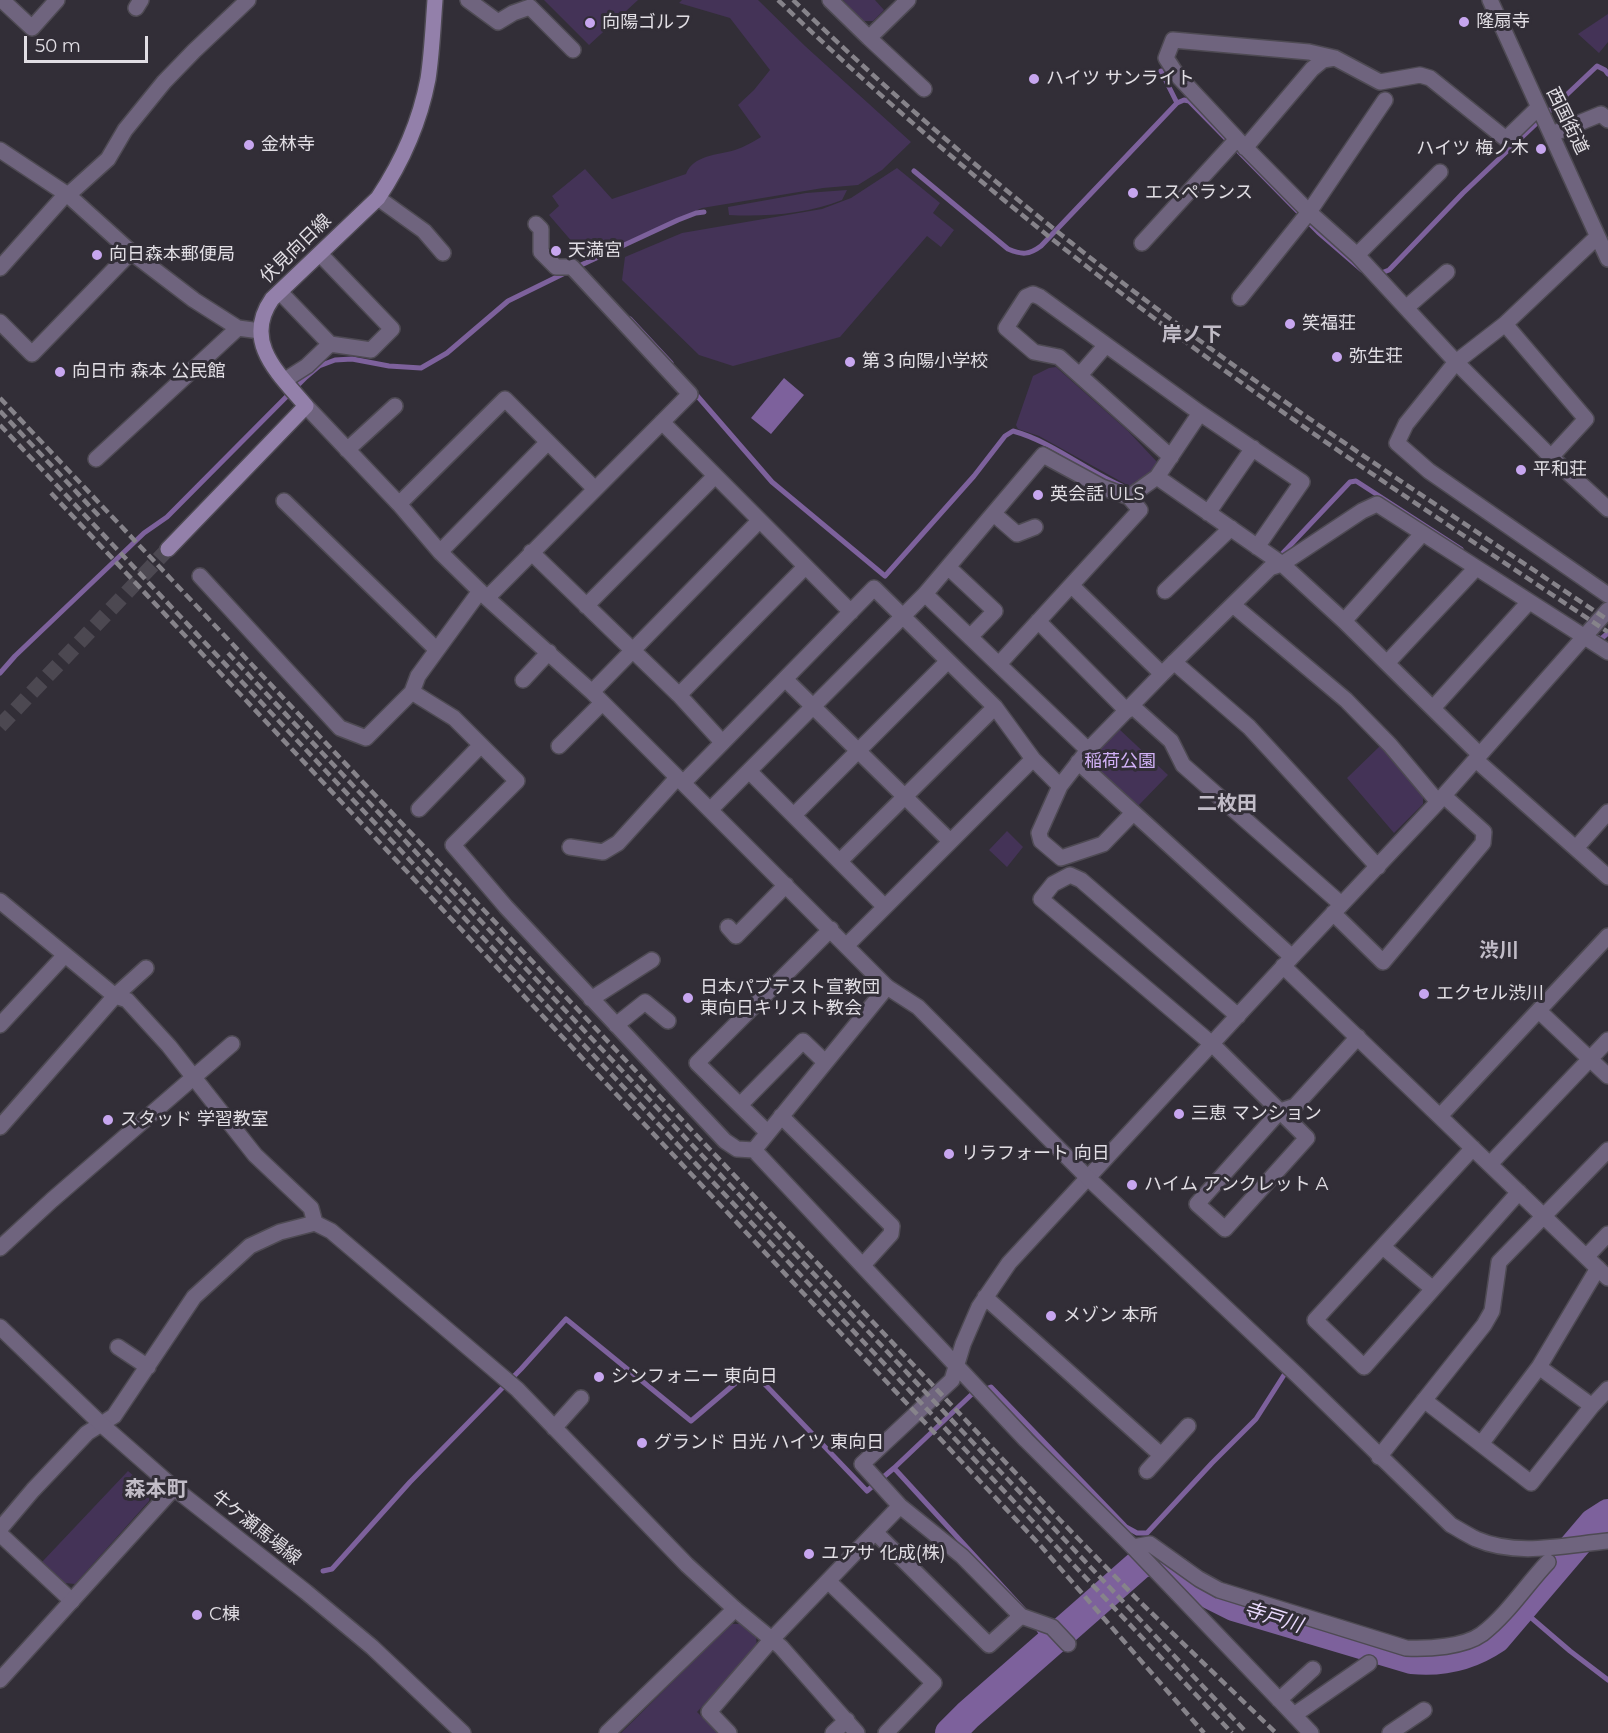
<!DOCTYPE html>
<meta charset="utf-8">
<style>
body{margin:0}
#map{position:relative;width:1608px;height:1733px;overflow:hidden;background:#322e37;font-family:Montserrat,sans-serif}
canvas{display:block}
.scale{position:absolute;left:24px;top:36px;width:124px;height:27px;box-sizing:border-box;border:3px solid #e1dee4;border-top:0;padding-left:8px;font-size:18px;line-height:21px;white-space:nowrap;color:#e1dee4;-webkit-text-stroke:4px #322e37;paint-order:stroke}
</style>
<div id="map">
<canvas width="1608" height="1733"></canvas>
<div class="scale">50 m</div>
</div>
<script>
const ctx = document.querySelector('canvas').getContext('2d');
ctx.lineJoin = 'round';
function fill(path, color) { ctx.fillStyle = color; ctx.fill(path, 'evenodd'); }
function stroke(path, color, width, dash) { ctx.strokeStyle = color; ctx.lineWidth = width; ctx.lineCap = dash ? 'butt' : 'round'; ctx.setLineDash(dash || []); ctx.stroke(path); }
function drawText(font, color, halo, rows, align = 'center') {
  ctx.font = font + ' Montserrat,"Noto Sans JP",sans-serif'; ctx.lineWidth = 6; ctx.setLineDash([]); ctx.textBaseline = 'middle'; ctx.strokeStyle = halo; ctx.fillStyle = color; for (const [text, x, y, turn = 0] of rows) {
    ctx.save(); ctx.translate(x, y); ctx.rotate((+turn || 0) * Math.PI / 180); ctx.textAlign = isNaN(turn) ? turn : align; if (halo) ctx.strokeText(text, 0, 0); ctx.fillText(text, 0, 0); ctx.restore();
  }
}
fill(new Path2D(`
 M544,0H638L589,45Z
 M682,0H758L805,46L911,142L882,170L858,185L823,188L702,208L587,259L549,215L559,206L552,196L585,169L612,199L686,174C693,155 718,155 735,150C744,147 753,142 761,137L738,105L754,90L770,70L730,18L679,3Z
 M843,0H875L884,10L873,21H862Z
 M1608,14V42L1599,53L1578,34Z
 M897,168L940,203L933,213L954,230L941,247L927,236L840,337L733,366L699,355L622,280L625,257L682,233L822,209L851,198Z
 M847,190L842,200C807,214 765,217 729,215L728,207L806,193Z
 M1056,367L1128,431L1157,462C1150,475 1146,491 1129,486L1039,436L1018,429L1016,425L1033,376L1049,368Z
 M1119,729L1168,775L1136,808L1091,767L1090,760Z
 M1381,745L1423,796V804L1394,833L1347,778Z
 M1007,831L1023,847L1007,867L989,850Z
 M128,1471L149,1489V1501L75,1584L65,1583L42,1562Z
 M731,1624H743L756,1637L757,1647L697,1712L718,1733H621Z`), '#443357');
fill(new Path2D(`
 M784,378L804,395L771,434L751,418Z`), '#7d619c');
stroke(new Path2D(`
 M1161,71L1177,103
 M914,171L1008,249C1022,255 1029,255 1041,246L1177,103L1184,100L1189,101L1318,232L1362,270
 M579,266L678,220L696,213L704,212
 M1379,274L1389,270L1463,193L1597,66L1605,70L1608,74
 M630,319L671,363
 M693,391L772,482L885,576L974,476L1005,436L1013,431C1053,442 1086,471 1124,487
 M1282,554L1350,482L1356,481L1461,549
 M1597,637L1601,639L1608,633
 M0,673L15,656L144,533L167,517L306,377L319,366L335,360L352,359L389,366L421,368L447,353L508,301L567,272
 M894,1468L971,1395L991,1387L1126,1527L1137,1533H1147L1212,1463L1256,1419L1284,1375
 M323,1571L332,1569L410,1482L521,1369L566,1319L691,1421L738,1381L756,1375L867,1491L894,1468L1025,1611
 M1521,1609L1570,1651L1608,1680
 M1036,1626L1049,1644`), '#7d619c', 5);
stroke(new Path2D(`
 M950,1733L968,1715L1141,1563L1150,1561L1177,1571L1200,1589L1234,1606L1412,1659C1442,1662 1471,1655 1496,1638L1594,1523L1608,1514`), '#7d619c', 30);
stroke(new Path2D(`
 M0,726L168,549`), '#4c4851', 15, [15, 8]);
const minor = new Path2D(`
 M2,0L32,28L57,0
 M468,0L498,22L513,13L530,7L573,50
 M830,0L869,38L924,89
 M1490,0L1608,259
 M136,8L141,0
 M869,38L908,0
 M1538,108L1506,139L1430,78L1420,75L1380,82L1335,58L1309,52L1173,40L1166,58L1177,75L1237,139L1309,212L1357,255L1456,362L1551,457L1608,509
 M1552,134L1601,114L1608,120
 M1245,148L1312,69L1323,60L1335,58
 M0,150L68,195L131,252L194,300L238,328L260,331
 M68,195L108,159L125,130L164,82L194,51L248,0
 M378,198L424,231L443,253
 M1597,237L1505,324L1456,362L1406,424L1397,443L1429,471L1608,595
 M1142,243L1237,139
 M1357,255L1440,172
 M0,268L66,194
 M280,292L330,344
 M1240,298L1309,212L1385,100
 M1407,307L1447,272
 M0,322L32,354L131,252
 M1505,324L1586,419L1551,457
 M1080,375L1106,345
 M285,380L307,366L330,344L371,350L392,329L320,254
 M306,406L399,504L440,552L487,598L592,692L887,987L754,1150
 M662,422L851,612
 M347,450L395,406
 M1171,457L1059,357L1034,352L1006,328L1026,297L1033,294L1040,297L1200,413L1302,482L1257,547
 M96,459L238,328
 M1157,477L1200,413
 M1129,497L1157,477L1282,564L1344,621L1480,755
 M284,501L437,650
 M399,504L505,399L595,489
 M1208,513L1253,448
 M994,514L1017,534L1035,527
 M440,552L548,442
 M531,552L679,695L722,742
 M948,567L995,611L970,637
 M200,576L340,728L366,738L412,692L418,676L480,591
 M1072,586L1162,674
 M1165,591L1231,528
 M925,594L1088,750L1060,786L1039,833L1041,841L1061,858L1103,844L1133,813
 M487,598L690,394L572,267H556L541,252V229L536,224
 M1233,605L1346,700L1390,745L1438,802
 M586,606L715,476
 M1038,621L1127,711
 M1344,621L1422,534
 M1174,662L1249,727L1378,867
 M1387,663L1476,568
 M785,679L950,841
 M523,680L549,652
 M412,692L454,718L517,781L453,845L506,907L725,1141L737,1149L754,1150L1026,1440L1133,1547L1311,1733
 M592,692L759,521
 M679,695L805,567
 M1132,706L1171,741L1183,765L1341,904
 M1433,708L1528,603
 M559,746L602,703
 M1088,750L1162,674L1270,568L1282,564L1362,511L1377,504L1608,652
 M1476,760L1608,877
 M1078,762L1292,957
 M749,771L884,906
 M683,783L874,588L995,707L1033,759
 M419,809L481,745
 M710,810L925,594L1043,455L1102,487L1129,497L1140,510L999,664
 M794,815L948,661
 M570,847L603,852L618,843L677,778
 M1576,848L1608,812
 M840,861L995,707
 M0,901L115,996L127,1000L169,1046L255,1155L311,1208L315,1223L331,1231L517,1389L687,1565L735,1609L781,1647L857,1733
 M1333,913L1383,962L1483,843L1484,832L1444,796
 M728,927L736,936L786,885
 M847,945L1033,759L1060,786
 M1283,966L1608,1278
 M591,999L652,960
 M1539,1011L1608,1076
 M1238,1016L1081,880L1070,875L1053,884L1041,899L1212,1044L1307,1138L1225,1229L1197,1204L1280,1111L1295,1106L1358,1037
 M0,1025L65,955
 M616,1025L645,1002L668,1021
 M740,1105L803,1041L825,1062
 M781,1116L892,1226L891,1234L863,1265
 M1440,1116L1608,936
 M0,1127L115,996L146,968
 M767,1132L697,1063L831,929
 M1490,1164L1608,1040
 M1383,1247L1433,1289L1519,1192
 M0,1248L52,1200L232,1044
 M1587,1256L1608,1234
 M1433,1289L1364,1367L1315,1320L1473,1148
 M985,1297L1161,1455
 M118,1347L148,1367
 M1539,1367L1592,1406
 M1424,1400L1531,1483L1592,1406L1608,1389
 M554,1428L581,1398
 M1481,1444L1539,1367L1598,1268
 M1379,1457L1484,1325L1492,1311L1499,1262L1608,1150
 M1147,1471L1188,1426
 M900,1506L962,1556L1021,1616L1052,1627L1068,1644
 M0,1529L33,1490L87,1433L114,1416L194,1297L250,1246L280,1232L315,1223
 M875,1532L989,1645L1021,1616
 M0,1534L72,1601
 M1133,1547L1150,1544L1199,1579L1219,1590L1406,1648C1429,1649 1464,1647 1482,1634C1508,1614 1526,1585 1548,1562
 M828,1581L934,1683L886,1733
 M1279,1700L1313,1669
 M1294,1715L1369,1663
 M729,1733L709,1712L772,1639L900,1506L862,1464L952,1380L963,1344L979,1307L1009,1263L1292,957L1438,802L1608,610
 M833,1733L847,1720
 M1390,1733L1424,1710`);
const tertiary = new Path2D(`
 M887,987L918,1007L1087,1177L1298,1376L1451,1525C1460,1530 1468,1535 1476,1539C1517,1557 1565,1545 1608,1541
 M0,1327L101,1424L174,1488L306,1592L372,1647L463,1733
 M0,1680L174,1488
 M607,1733L735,1609`);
const secondary = new Path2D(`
 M168,549L306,406C279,374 242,342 272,299L378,198C402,162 420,121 428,79C432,53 433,26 435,0`);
stroke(minor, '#4e4a53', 18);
stroke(tertiary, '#4e4a53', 18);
stroke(secondary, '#4e4a53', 18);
stroke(minor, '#6f647e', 15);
stroke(tertiary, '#6f647e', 15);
stroke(secondary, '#9380aa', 15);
stroke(new Path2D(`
 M778,0C928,144 1091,275 1260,396C1374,477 1492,554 1608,632
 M793,0C940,142 1100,271 1267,389C1379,468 1494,543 1608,620
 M0,398L1061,1521L1137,1599L1276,1733
 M0,411L100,517
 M0,425L1232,1733
 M51,493L1039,1544L1204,1733
 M228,653L1247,1733`), '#86838a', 4.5, [9, 4.5]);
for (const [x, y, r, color] of [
 [1464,22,6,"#c7a6ef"],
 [590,23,6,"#c7a6ef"],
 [1034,79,6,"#c7a6ef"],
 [249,145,6,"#c7a6ef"],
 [1541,149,6,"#c7a6ef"],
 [1133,193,6,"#c7a6ef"],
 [556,251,6,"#c7a6ef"],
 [97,255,6,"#c7a6ef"],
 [1290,324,6,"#c7a6ef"],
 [1337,357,6,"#c7a6ef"],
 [850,362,6,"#c7a6ef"],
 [60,372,6,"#c7a6ef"],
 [1521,470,6,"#c7a6ef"],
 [1038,495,6,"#c7a6ef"],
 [1424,994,6,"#c7a6ef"],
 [688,998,6,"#c7a6ef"],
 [1179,1114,6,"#c7a6ef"],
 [108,1120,6,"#c7a6ef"],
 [949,1154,6,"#c7a6ef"],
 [1132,1185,6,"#c7a6ef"],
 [1051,1316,6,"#c7a6ef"],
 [599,1377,6,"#c7a6ef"],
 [642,1443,6,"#c7a6ef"],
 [809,1554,6,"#c7a6ef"],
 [197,1615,6,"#c7a6ef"]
]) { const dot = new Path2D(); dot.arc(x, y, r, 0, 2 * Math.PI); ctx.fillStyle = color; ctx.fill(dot); stroke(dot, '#322e37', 2); }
drawText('18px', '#e1dee4', '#322e37', [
 ["隆扇寺",1476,22],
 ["向陽ゴルフ",602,23],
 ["ハイツ サンライト",1046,79],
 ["金林寺",261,145],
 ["ハイツ 梅ノ木",1529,149,"right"],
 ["エスぺランス",1145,193],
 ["天満宮",568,251],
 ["向日森本郵便局",109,255],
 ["笑福荘",1302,324],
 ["弥生荘",1349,357],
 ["第３向陽小学校",862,362],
 ["向日市 森本 公民館",72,372],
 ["平和荘",1533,470],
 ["英会話 ULS",1050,495],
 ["日本パブテスト宣教団",700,988],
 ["東向日キリスト教会",700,1009],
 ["エクセル渋川",1436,994],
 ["三恵 マンション",1191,1114],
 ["スタッド 学習教室",120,1120],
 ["リラフォート 向日",961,1154],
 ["ハイム アンクレット A",1144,1185],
 ["メゾン 本所",1063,1316],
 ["シンフォニー 東向日",611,1377],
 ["グランド 日光 ハイツ 東向日",654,1443],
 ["ユアサ 化成(株)",821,1554],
 ["C棟",209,1615]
], 'left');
drawText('18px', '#e1dee4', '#322e37', [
 ["西国街道",1567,121,64],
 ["伏見向日線",296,249,-44],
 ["牛ケ瀬馬場線",256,1528,38]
]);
drawText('18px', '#d1b1f6', '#322e37', [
 ["稲荷公園",1120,762]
]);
drawText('bold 20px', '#c1bcc7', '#322e37', [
 ["岸ノ下",1192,335],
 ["二枚田",1227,804],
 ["渋川",1499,951]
]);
drawText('italic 20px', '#eadafe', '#322e37', [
 ["寺戸川",1273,1618,17]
]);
drawText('bold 21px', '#c1bcc7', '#322e37', [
 ["森本町",156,1490]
]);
</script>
